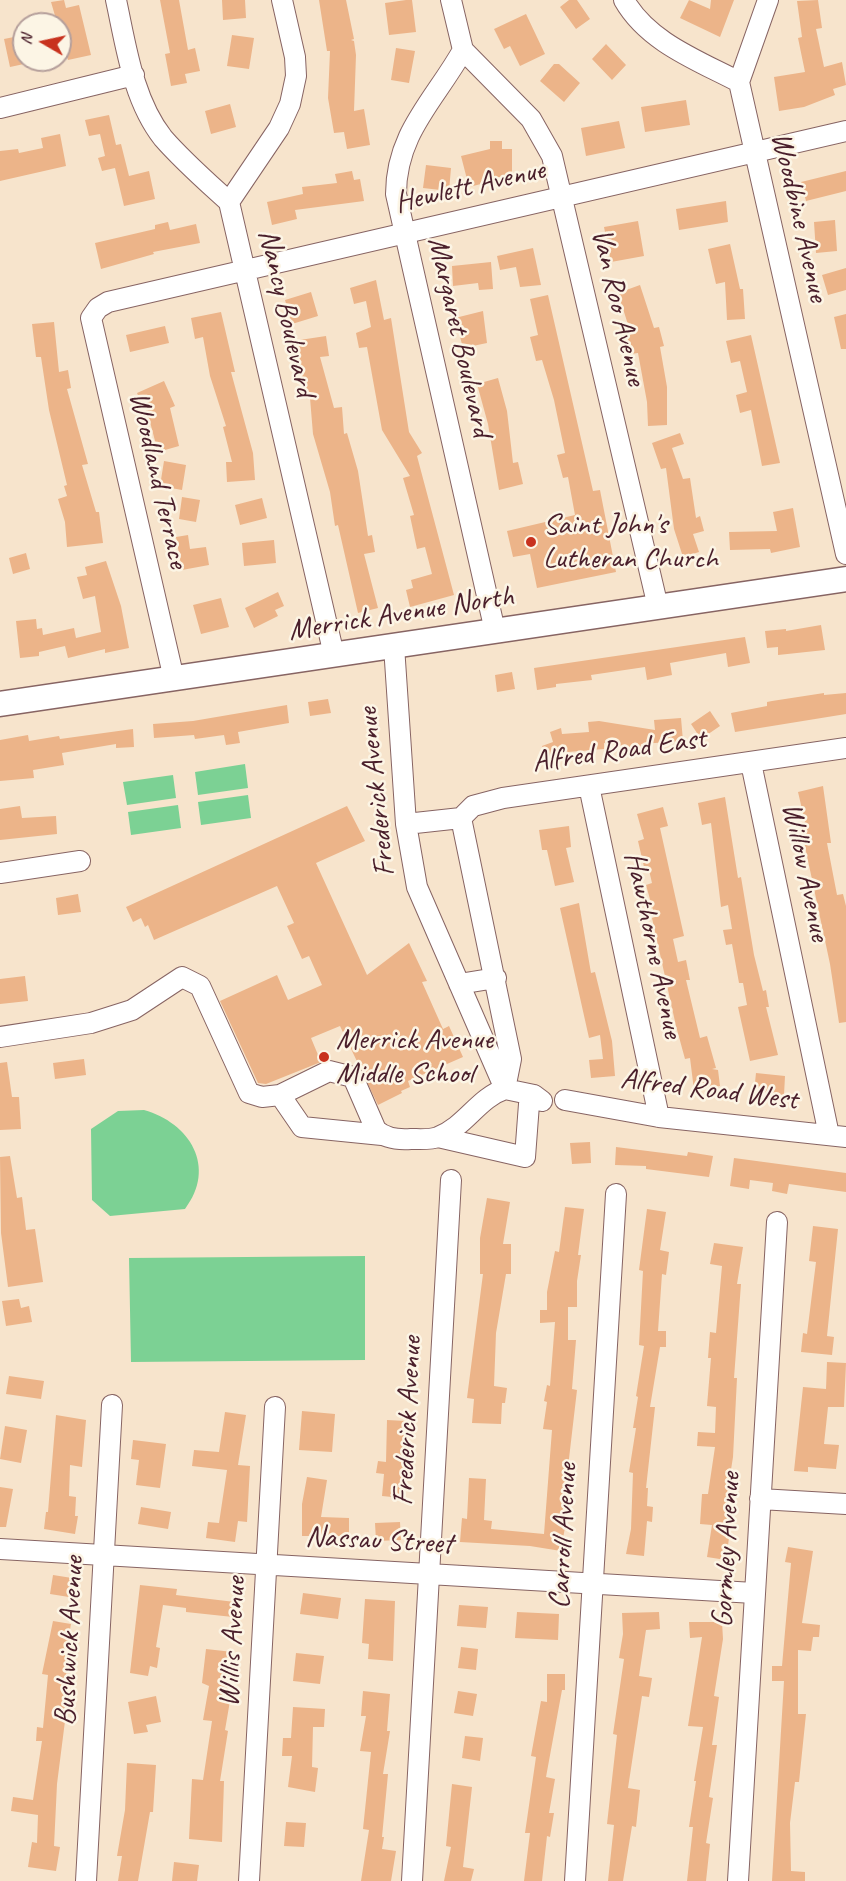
<!DOCTYPE html>
<style>
body{margin:0}
#map{position:relative;width:846px;height:1881px;overflow:hidden;background:#f7e4cc;font-family:Caveat,sans-serif}
canvas{display:block}
.north{position:absolute;left:12px;top:12px;width:60px;height:60px;box-sizing:border-box;background:#fcf5e5;border:2px solid #b59f9b;border-radius:50%;rotate:279deg;font-size:16px;font-weight:700;line-height:24px;text-align:center;color:#4a1f2b}
.north::after{content:'';display:block;margin:auto;width:21px;height:27px;background:#c8321e;clip-path:polygon(50% 0,100% 100%,50% 72%,0 100%)}
</style>
<div id="map">
<canvas width="846" height="1881"></canvas>
<div class="north">N</div>
</div>
<script>
const ctx = document.querySelector('canvas').getContext('2d');
ctx.lineJoin = 'round';
function fill(path, color) { ctx.fillStyle = color; ctx.fill(path, 'evenodd'); }
function stroke(path, color, width, dash) { ctx.strokeStyle = color; ctx.lineWidth = width; ctx.lineCap = dash ? 'butt' : 'round'; ctx.setLineDash(dash || []); ctx.stroke(path); }
function drawText(font, color, halo, rows, align = 'center') {
  ctx.font = font + ' Caveat,sans-serif'; ctx.lineWidth = 5; ctx.setLineDash([]); ctx.textBaseline = 'middle'; ctx.strokeStyle = halo; ctx.fillStyle = color; for (const [text, x, y, turn = 0] of rows) {
    ctx.save(); ctx.translate(x, y); ctx.rotate((+turn || 0) * Math.PI / 180); ctx.textAlign = isNaN(turn) ? turn : align; if (halo) ctx.strokeText(text, 0, 0); ctx.fillText(text, 0, 0); ctx.restore();
  }
}
fill(new Path2D(`
 M245,764L248,788L198,795L195,772Z
 M173,775L176,798L127,805L123,782Z
 M248,795L251,818L201,825L198,802Z
 M178,805L181,828L131,835L128,812Z
 M144,1110C190,1123 217,1167 185,1209L110,1216L92,1200L91,1129L118,1111Z
 M365,1256V1360L131,1362L129,1258Z`), '#7cd194');
fill(new Path2D(`
 M64,0L66,8L79,5L91,55L68,60L51,2Z
 M160,0H179L188,50L195,48L200,71L185,74L187,83L171,86L165,54L170,53Z
 M222,0H245L246,18L223,20Z
 M319,0H346L354,39L351,40L354,41L356,55L354,111L364,109L370,145L347,149L344,132L334,133L328,98L330,51H327Z
 M406,0H412L416,32L389,35L385,3Z
 M569,0H577L590,19L576,29L560,7Z
 M689,0L710,9L711,0H734L720,37L680,18Z
 M818,0L822,28L816,29L824,67L842,62L846,85L833,89L835,95L804,107L779,111L774,77L805,72L798,38L802,37L797,1Z
 M526,14L545,54L520,66L510,46L504,49L494,29Z
 M24,35V64L10,67L4,39Z
 M232,35L254,38L249,69L227,66Z
 M606,44L626,65L612,80L592,59Z
 M396,48L415,51L409,83L391,80Z
 M554,64H559L580,83L564,102L540,81Z
 M686,100L690,125L645,132L641,107Z
 M230,104L236,127L211,134L205,111Z
 M109,115L116,145L121,144L129,176L149,171L155,199L124,206L115,168L102,171L98,158L105,156L100,134L89,136L85,120Z
 M619,121L625,148L586,156L581,128Z
 M60,134L66,166L0,181V151L18,149L19,153L43,148L41,138Z
 M490,141H502V149H512V177H487L489,182L469,187L461,156L490,149Z
 M426,165L451,168L449,191L423,188Z
 M352,171L354,180L360,179L364,201L295,210L297,219L272,225L267,202L303,194L302,187L337,183L335,174Z
 M846,171V191L806,201L801,182Z
 M726,201L728,222L679,230L676,209Z
 M835,220L837,251L816,253L814,222Z
 M638,221L644,256L611,262L604,227Z
 M168,222L170,230L196,224L200,243L153,252L154,254L101,269L95,243L155,229V225Z
 M730,244L740,289H743L745,319L727,320L725,282L716,284L708,249Z
 M533,248L541,285L520,287L516,267L500,270L497,256Z
 M491,262L493,289L479,290L478,283L453,286L452,266Z
 M846,268V290L828,295L822,275Z
 M376,280L384,320L391,318L409,432L422,453L417,456L454,595L410,607L406,590L413,588L411,580L432,574L425,547L417,549L410,516L414,515L403,478L410,476L382,430L367,347L359,348L356,333L371,327L366,301L354,304L350,288Z
 M640,285L654,328L659,327L664,346L660,347L667,387V425L648,426L647,402L638,353L631,354L627,335L631,334L618,293Z
 M311,292L318,316L292,324L285,300Z
 M548,295L593,491L600,490L616,572L537,588L530,554L513,557L507,531L575,515L568,477L563,478L557,455L565,453L554,400L542,360L536,361L530,337L538,335L530,299Z
 M483,311L487,343L463,348L455,318Z
 M221,312L235,372H231L253,453L255,480L227,482L226,462H232L223,427L226,426L210,376L203,337L195,339L191,318Z
 M846,314V349H841L834,317Z
 M54,322L59,372L68,370L71,388L67,389L88,464L82,465L96,512H99L103,543L67,547L65,522L58,499L67,496L64,486L67,485L49,410L41,357H36L32,324Z
 M165,326L169,343L130,352L126,335Z
 M751,335L780,463L762,466L751,410L740,413L736,395L747,392L740,361L731,363L726,341Z
 M326,336L329,356L320,357L334,408L342,407L344,434L347,433L358,471L368,536L372,535L375,552L364,554L378,608L358,613L338,525L335,526L330,492L313,434L310,398L306,399L293,341Z
 M498,378L507,411L513,463L518,462L523,484L499,490L488,424L477,384Z
 M164,381L175,406L170,408L179,446L158,452L150,422L137,393Z
 M680,433L684,444L672,448L683,479L690,478L696,518L700,516L704,531L693,534L699,552L683,557L674,529L666,468L661,469L652,443Z
 M164,461L186,465L182,490L160,486Z
 M182,497L200,500L196,522L179,519Z
 M262,498L267,518L240,525L235,505Z
 M793,508L800,547L771,553L770,549L730,550L729,532L777,531L773,512Z
 M188,535L190,549L206,547L209,565L182,570L176,537Z
 M274,540L276,563L244,566L242,543Z
 M26,553L30,569L13,574L9,558Z
 M106,561L121,606L129,648L105,653V649L68,658L65,646L39,652V656L20,658L16,621L36,619L37,629L42,628L43,635L74,628L76,638L101,632L95,596L83,599L77,577L87,575L85,567Z
 M278,592L284,606L275,610L278,616L254,628L245,608Z
 M221,598L229,627L201,634L193,605Z
 M821,625L825,650L778,655V647L767,648L765,631L786,629V631Z
 M745,637L750,663L728,667L726,653L670,663L672,675L647,680L645,667L591,675L592,680L556,684V687L537,690L534,668Z
 M512,672L515,689L497,692L495,675Z
 M824,693V695L846,693V714L735,732L731,713L767,706V702L772,701Z
 M328,699L331,713L310,716L308,702Z
 M287,705L289,723L238,732L240,743L226,745L224,735L195,739L194,735L154,738L153,724L193,721Z
 M710,711L720,726L701,739L691,724Z
 M681,718L683,741L641,744L640,749L604,743V749L568,752L569,756L547,762L542,746L553,742L550,732L561,728L562,734L589,732L588,722L599,721L655,730L654,720Z
 M133,729L134,747L116,748V744L62,753L64,765L33,770L34,778L0,781V740L28,735L29,741L59,736L60,739Z
 M823,786L831,843H827L837,895L843,894L846,906V1022L839,1023L830,964L800,823L805,822L798,792Z
 M725,797L738,878L741,877L754,955L763,991L766,990L769,1007H766L778,1055L750,1061L738,1007L747,1005L743,983H739L732,944L726,945L723,930L732,929L728,905L721,907L711,823L702,825L698,803Z
 M20,806L22,818L56,816L57,834L0,840V809Z
 M347,806L365,841L316,863L367,975L409,943L427,981L422,982L443,1029L449,1026L463,1057L408,1081L410,1087L401,1091L402,1093L378,1105L340,1026L311,1038L321,1062L266,1084L258,1083L220,1001L277,975L288,1000L322,985L309,956L302,959L287,926L294,923L277,886L154,940L148,925L145,927L141,918L133,922L126,907Z
 M663,807L668,826L660,828L684,936L673,939L678,962L686,960L690,980H686L700,1038L707,1036L716,1068L712,1069L718,1070L720,1086L694,1090L690,1058L685,1059L676,1026L652,918L655,917L646,885L652,883L648,866L644,867L638,841L644,839L637,814Z
 M569,826L571,847L566,848L574,882L555,886L547,850H542L539,830Z
 M78,894L81,912L58,915L56,898Z
 M579,903L591,973L595,972L612,1041L615,1076L591,1078L589,1060L603,1059L600,1035L589,1038L560,908Z
 M25,976L28,1001L0,1004V979Z
 M84,1059L86,1075L55,1079L53,1063Z
 M7,1062L12,1097H19L21,1129L0,1130V1063Z
 M756,1073L785,1076L784,1095L754,1092Z
 M590,1142L591,1163L572,1164L570,1143Z
 M616,1147L687,1156L688,1152L713,1156L709,1177L646,1169V1166L615,1165Z
 M10,1156L17,1198L22,1197L26,1230L35,1229L43,1282L8,1287L1,1233L0,1157Z
 M734,1158L846,1173V1192L789,1184L787,1194L772,1191L773,1183L750,1180L749,1189L730,1186Z
 M487,1198L510,1202L503,1244H511V1274H506L496,1333L494,1386L507,1388L505,1403H502L501,1424L472,1423L474,1399L467,1398L483,1274H480V1238Z
 M565,1207L584,1209L578,1255H581L577,1281V1307H568V1340H576L572,1389L577,1390L561,1527H565L561,1551L530,1546L460,1542L462,1518L467,1519L469,1478L486,1479L484,1520L492,1521L491,1529L544,1534L552,1430L543,1429L547,1402L544,1401L547,1385L550,1386L555,1322L540,1323V1310H547V1292L555,1251L559,1252Z
 M647,1209L666,1212L660,1250L669,1252L666,1275L662,1274L658,1331H666V1347H660L650,1407H655L646,1488H648L647,1506L653,1507L652,1522L647,1521L644,1556L626,1554L631,1529L633,1473L629,1472L636,1428H633L638,1397L636,1396L644,1346L639,1345L643,1271L639,1270Z
 M813,1226L838,1229L827,1336L834,1337L832,1355L801,1352L803,1333L807,1334L816,1262L809,1261Z
 M714,1243L743,1247L737,1284H741L734,1378H737L733,1457L727,1495V1537L729,1538L726,1560L707,1557L712,1525L700,1524L702,1494H708L715,1447L697,1446L698,1432L715,1433L716,1407L707,1406L711,1358H708L710,1332L716,1333L722,1266L710,1264Z
 M19,1299L21,1308L29,1306L32,1322L6,1326L2,1301Z
 M827,1362L846,1363L844,1407H828L824,1444L839,1445L836,1469L808,1467V1472L794,1471L803,1387L826,1389Z
 M9,1376L44,1381L41,1399L6,1394Z
 M302,1411L335,1414L332,1452L299,1450Z
 M225,1412L246,1415L238,1465L250,1466L247,1522L238,1521L235,1542L206,1538L208,1522L219,1523L227,1470L192,1466L194,1450L219,1452Z
 M56,1415L86,1420L82,1467L70,1465L69,1496L76,1497L75,1516H78L75,1534L44,1529L46,1512H48Z
 M387,1420L406,1421L402,1498L382,1496L384,1474L376,1473L378,1461L386,1462Z
 M5,1426L27,1430L21,1463L0,1459Z
 M133,1440L166,1444L160,1488L136,1485L139,1460L131,1459Z
 M307,1477L327,1480L321,1517L349,1518V1536H302V1504Z
 M0,1487L13,1489L6,1527H0Z
 M141,1507L171,1512L168,1529L138,1524Z
 M400,1522L401,1540L376,1541L375,1523Z
 M788,1547L813,1551L802,1623L820,1625L819,1637H813L811,1651L798,1650V1714H806L799,1782H795L790,1823L791,1871L805,1872V1881H772L784,1681H772V1666H782L791,1563L785,1562Z
 M53,1575L72,1578L69,1597L50,1594Z
 M140,1585L177,1589L176,1595L235,1602L233,1617L186,1612V1608L163,1605L156,1647L160,1648L157,1668L150,1666L148,1676L130,1673Z
 M303,1593L341,1598L338,1619L300,1614Z
 M365,1599L395,1601L393,1661L368,1659L369,1644L362,1643Z
 M459,1605L488,1607L486,1628L457,1626Z
 M517,1612L559,1614L558,1640L515,1638Z
 M659,1612L660,1629L646,1630L639,1676L652,1678L649,1697L642,1696L628,1788L640,1790L636,1827L632,1826L623,1881H608L614,1825L607,1824L617,1735L613,1734L624,1659L619,1658L623,1634L622,1613Z
 M53,1621L71,1624L65,1656H69L64,1688H66L65,1721L57,1784L54,1846L60,1847L56,1871L28,1867L32,1842L37,1843L38,1815L11,1811L13,1797L33,1800L42,1741H36L37,1727L43,1728L48,1675L42,1674Z
 M689,1622H722L723,1639L714,1696L719,1697L712,1745H717L709,1797L713,1798L706,1843L710,1844L706,1881H687L693,1827H689L696,1781H694L703,1727L688,1726L702,1637L690,1638Z
 M461,1647L478,1649L476,1670L458,1668Z
 M206,1649L233,1652L228,1694L231,1695L225,1730L228,1731L220,1781H224L222,1842L189,1839L192,1779L203,1780L212,1721L203,1720L209,1686L202,1683Z
 M296,1653L324,1656L320,1684L293,1681Z
 M547,1674H565V1690H562L546,1777L555,1779L549,1813H554L550,1837L547,1836L542,1881H524L530,1833H525L536,1757L531,1756L541,1701L547,1702Z
 M363,1691L390,1694L387,1731H390L383,1774H388L382,1837H384L382,1849L396,1851L391,1881H361L369,1830L363,1829L371,1752L360,1751L366,1716H361Z
 M458,1691L477,1694L473,1716L454,1713Z
 M156,1696L161,1722L146,1725L148,1732L134,1734L128,1702Z
 M293,1707L325,1709L324,1727H313L312,1767L318,1768L315,1792L288,1787L292,1756H282L283,1738H291Z
 M465,1736L483,1738L480,1761L462,1758Z
 M127,1763L156,1765L153,1812H150L138,1881H118L122,1856H117L125,1810Z
 M452,1784L472,1787L463,1867L474,1869L471,1881H444L451,1847L446,1846Z
 M286,1822L306,1823L304,1847L284,1846Z
 M174,1862L199,1865L197,1881H172Z`), '#ecb489');
const minor = new Path2D(`
 M116,0C126,46 133,100 163,138C183,161 206,181 229,202
 M282,0L295,57L296,76L290,104L279,128L229,202L334,655
 M451,0L463,50C435,100 396,133 396,194L495,631
 M624,0C648,42 697,60 739,82
 M768,0L739,82L846,554
 M463,50L531,119L552,156L658,607
 M0,108L134,75
 M394,646L406,824L417,887L505,1089L534,1095L542,1101
 M174,679L91,318L98,308L108,302L846,131
 M751,763L829,1135
 M589,786L659,1117
 M406,824L461,818L473,806L503,798L846,748
 M0,873L80,861
 M459,984L496,978
 M0,1037L91,1023L132,1010L182,977L200,986L249,1093L262,1097L280,1095L329,1071L353,1077L376,1130C385,1138 398,1140 411,1139C419,1139 431,1140 438,1137C466,1126 478,1098 505,1089L511,1059L461,818
 M280,1095L302,1127L382,1135
 M565,1100L659,1117L846,1137
 M438,1137L525,1157L529,1104L534,1095
 M760,1499L846,1504
 M0,1549L754,1593
 M86,1881L112,1405
 M249,1881L275,1407
 M412,1881L451,1180
 M575,1881L616,1194
 M738,1881L777,1222`);
const major = new Path2D(`
 M0,704L846,579`);
stroke(minor, '#876463', 22);
stroke(major, '#876463', 27);
stroke(minor, '#fff', 20);
stroke(major, '#fff', 24);
for (const [x, y, r, color] of [
 [531,542,6,"#c8321e"],
 [324,1057,6,"#c8321e"]
]) { const dot = new Path2D(); dot.arc(x, y, r, 0, 2 * Math.PI); ctx.fillStyle = color; ctx.fill(dot); stroke(dot, '#fcf5e5', 2); }
drawText('30px', '#4a1f2b', '#fcf5e5', [
 ["Hewlett Avenue",470,187,-13],
 ["Woodbine Avenue",799,217,77],
 ["Van Roo Avenue",618,307,77],
 ["Nancy Boulevard",286,313,77],
 ["Margaret Boulevard",459,337,77],
 ["Woodland Terrace",158,480,77],
 ["Merrick Avenue North",401,614,-9],
 ["Alfred Road East",619,751,-8],
 ["Frederick Avenue",377,792,-96],
 ["Willow Avenue",805,872,78],
 ["Hawthorne Avenue",653,945,78],
 ["Alfred Road West",709,1090,7],
 ["Frederick Avenue",408,1421,-87],
 ["Carroll Avenue",564,1536,-87],
 ["Nassau Street",379,1541,3],
 ["Gormley Avenue",727,1550,-87],
 ["Bushwick Avenue",70,1641,-87],
 ["Willis Avenue",233,1642,-87]
]);
drawText('30px', '#4a1f2b', '#fcf5e5', [
 ["Saint John's",543,525],
 ["Lutheran Church",543,559],
 ["Merrick Avenue",336,1040],
 ["Middle School",336,1074]
], 'left');
</script>
